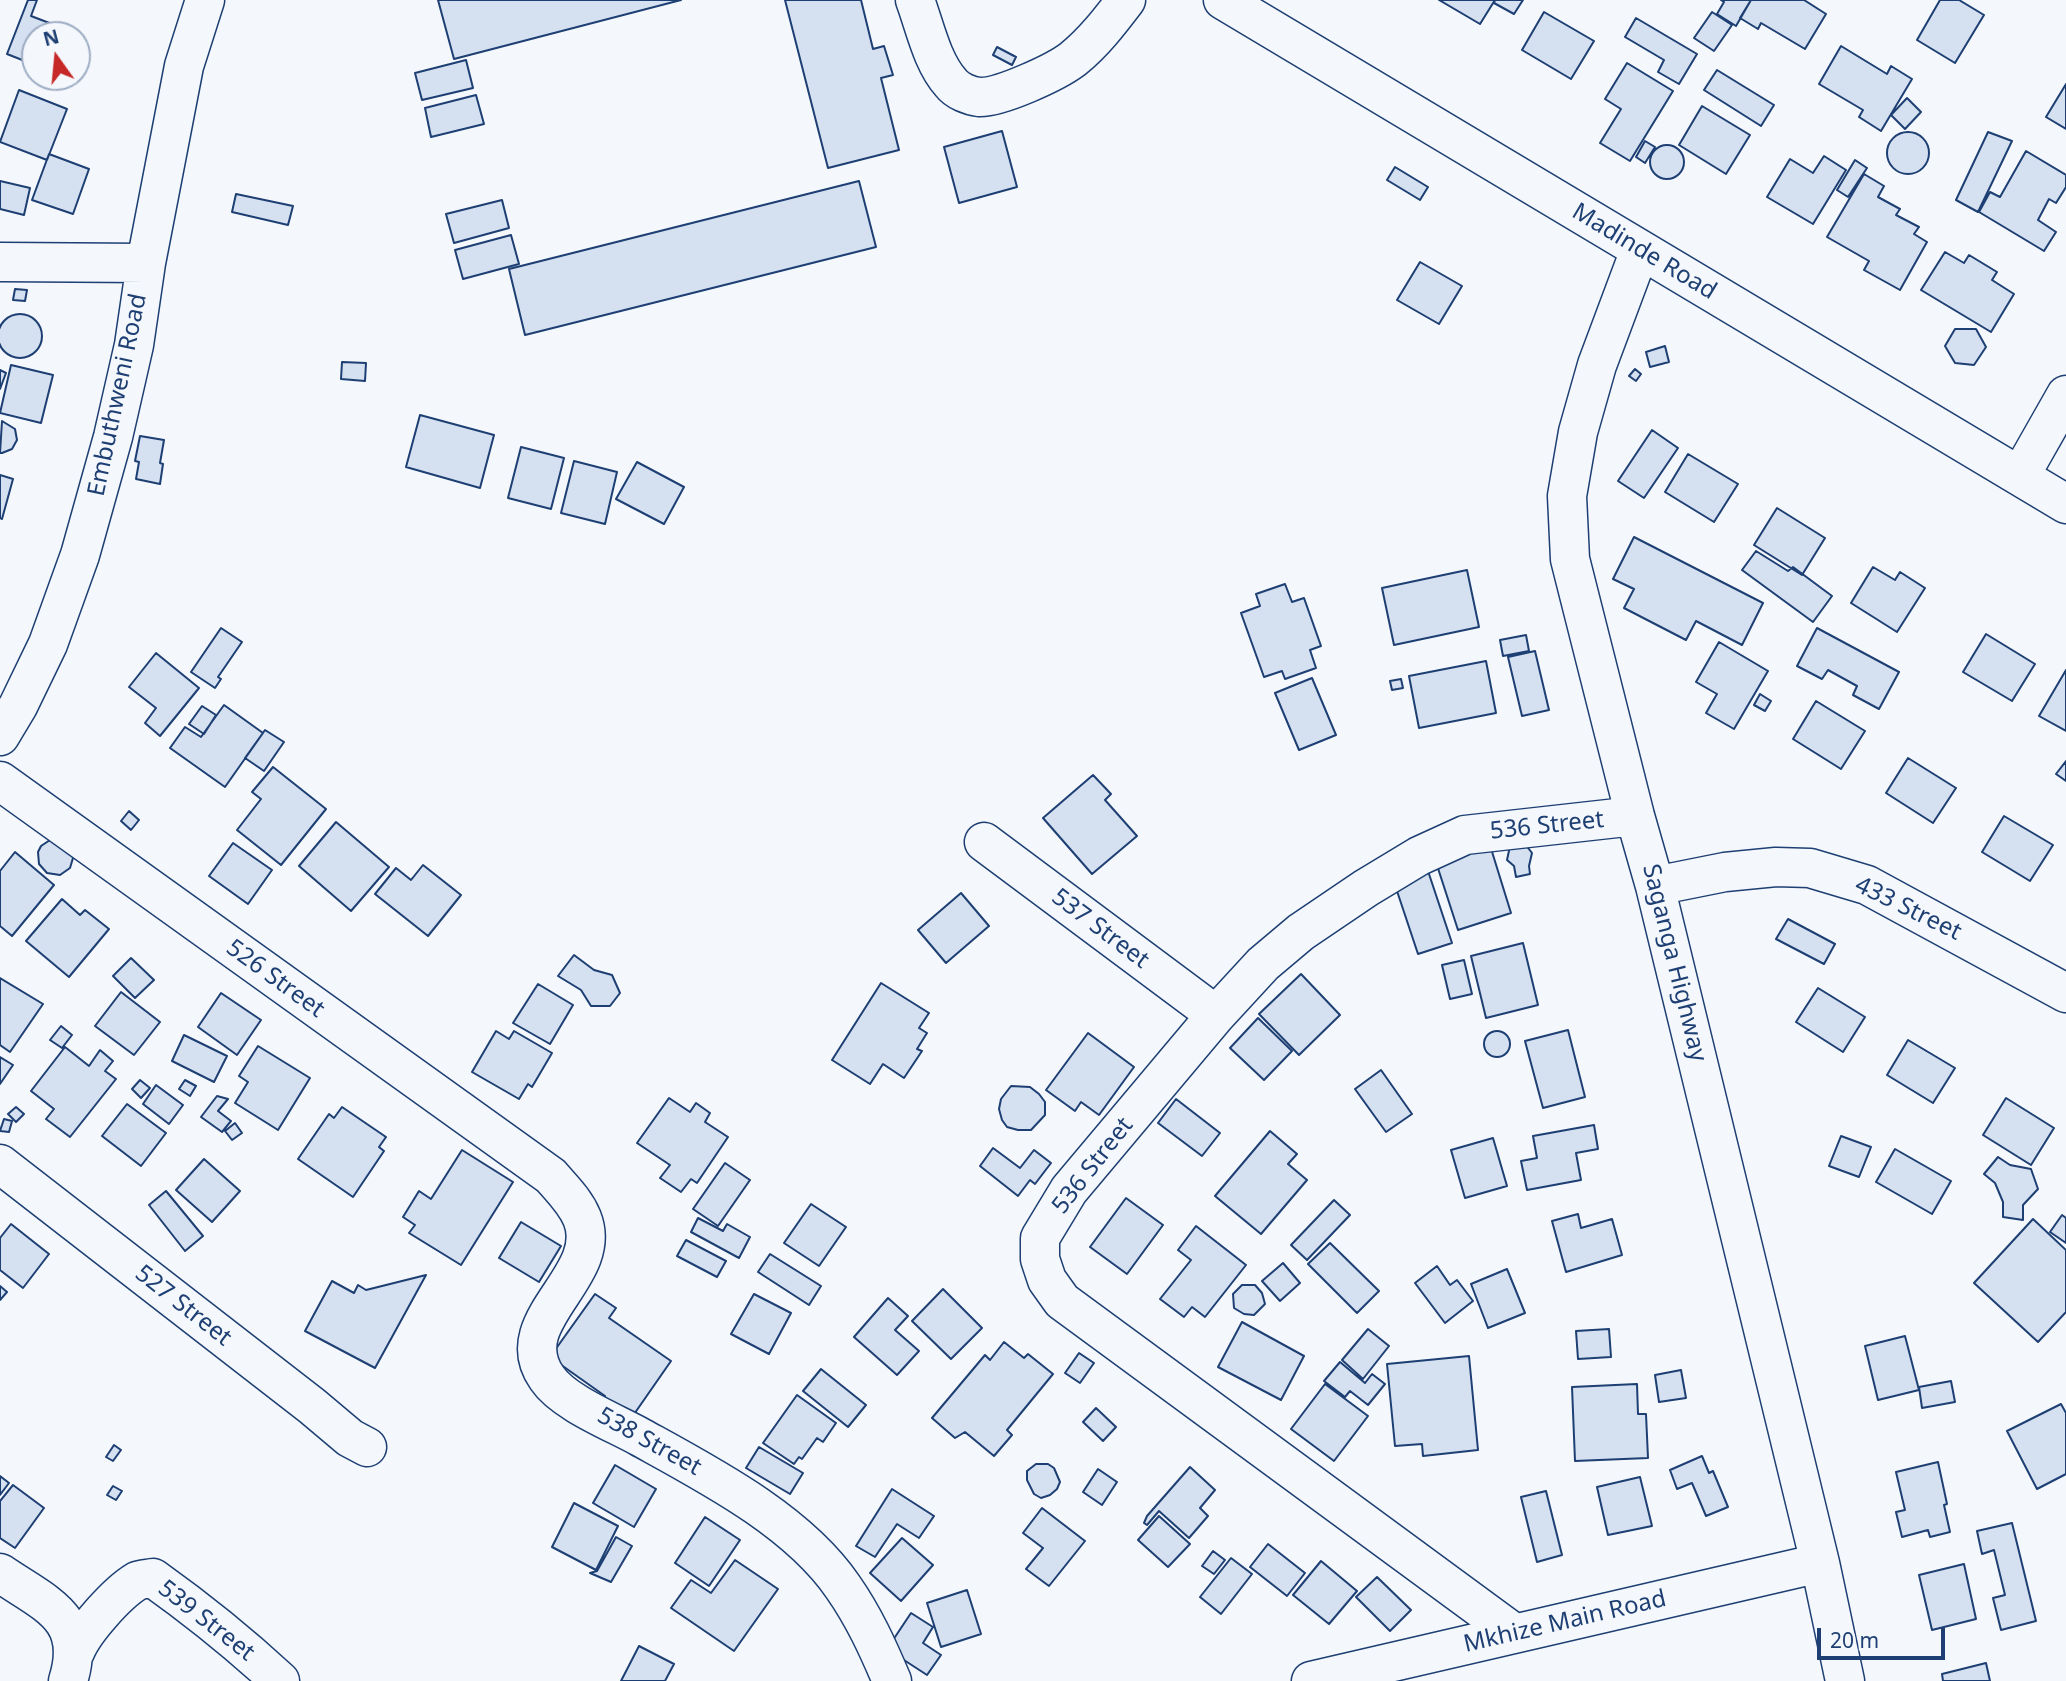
<!DOCTYPE html>
<style>
body{margin:0}
#map{position:relative;width:2066px;height:1681px;overflow:hidden;background:#f4f7fb;font-family:"Noto Sans",sans-serif}
canvas{display:block}
.north{position:absolute;left:21px;top:21px;width:70px;height:70px;box-sizing:border-box;background:#f4f7fb;border:2px solid #9eadc5;border-radius:50%;rotate:345deg;font-size:19px;font-weight:700;line-height:28px;text-align:center;color:#1d3f73}
.north::after{content:'';display:block;margin:auto;width:24px;height:32px;background:#c62828;clip-path:polygon(50% 0,100% 100%,50% 72%,0 100%)}
.scale{position:absolute;left:1817px;top:1628px;width:128px;height:32px;box-sizing:border-box;border:4px solid #1d3f73;border-top:0;padding-left:9px;font-size:21px;line-height:24px;white-space:nowrap;color:#1d3f73;-webkit-text-stroke:5px #f4f7fb;paint-order:stroke}
</style>
<div id="map">
<canvas width="2066" height="1681"></canvas>
<div class="north">N</div>
<div class="scale">20 m</div>
</div>
<script>
const ctx = document.querySelector('canvas').getContext('2d');
ctx.lineJoin = 'round';
function fill(path, color) { ctx.fillStyle = color; ctx.fill(path, 'evenodd'); }
function stroke(path, color, width, dash) { ctx.strokeStyle = color; ctx.lineWidth = width; ctx.lineCap = dash ? 'butt' : 'round'; ctx.setLineDash(dash || []); ctx.stroke(path); }
function drawText(font, color, halo, rows, align = 'center') {
  ctx.font = font + ' "Noto Sans",sans-serif'; ctx.lineWidth = 5; ctx.setLineDash([]); ctx.textBaseline = 'middle'; ctx.strokeStyle = halo; ctx.fillStyle = color; for (const [text, x, y, turn = 0] of rows) {
    ctx.save(); ctx.translate(x, y); ctx.rotate((+turn || 0) * Math.PI / 180); ctx.textAlign = isNaN(turn) ? turn : align; if (halo) ctx.strokeText(text, 0, 0); ctx.fillText(text, 0, 0); ctx.restore();
  }
}
const building = new Path2D(`
 M28,0H37L31,16L52,24L47,35H35V65L7,54Z
 M438,0H681L454,59Z
 M785,0H861L873,49L884,46L893,75L881,78L899,150L828,168Z
 M1439,0H1495L1480,24Z
 M1495,0H1523L1514,14L1494,3Z
 M1721,0H1751L1736,26L1717,14L1724,2Z
 M1751,0H1804L1826,14L1805,49L1761,23L1758,29L1740,18Z
 M1940,0H1959L1984,15L1955,63L1917,40Z
 M1544,12L1594,41L1571,79L1522,50Z
 M1712,12L1732,25L1714,51L1694,38Z
 M1636,18L1697,54L1679,84L1658,72L1664,60L1625,37Z
 M1841,46L1887,74L1891,66L1912,79L1881,131L1859,117L1863,110L1819,84Z
 M997,47L1016,57L1012,65L993,55Z
 M466,60L473,88L422,100L415,73Z
 M1627,63L1673,91L1630,161L1600,143L1621,109L1605,99Z
 M1717,70L1774,105L1761,126L1704,90Z
 M2066,84V129L2046,117Z
 M19,90L67,109L47,160L0,142Z
 M476,95L484,124L431,137L425,108Z
 M1907,98L1921,112L1905,129L1891,115Z
 M1702,106L1750,135L1726,174L1679,145Z
 M1002,131L1017,187L959,203L944,147Z
 M1887 153a21 21 0 1 1 42 0a21 21 0 1 1-42 0Z
 M1988,132L2012,141L1978,212L1956,200Z
 M1645,141L1655,147L1645,163L1636,157Z
 M1650 162a17 17 0 1 1 34 0a17 17 0 1 1-34 0Z
 M2026,151L2066,175V187L2056,203L2049,199L2038,220L2056,232L2044,251L1979,212L1990,192L2000,197Z
 M49,154L89,169L73,214L32,200Z
 M1824,156L1846,170L1813,224L1767,197L1790,159L1813,173Z
 M1855,160L1867,168L1848,197L1837,190Z
 M1395,167L1428,187L1420,200L1387,180Z
 M1864,174L1884,186L1878,197L1900,209L1896,215L1919,227L1914,234L1927,242L1900,290L1864,270L1869,261L1827,237Z
 M0,181L30,188L24,215L0,209Z
 M859,181L876,247L525,335L509,269Z
 M236,194L293,206L288,225L232,212Z
 M502,200L509,228L454,243L446,214Z
 M511,235L519,264L463,279L455,250Z
 M1945,252L1964,263L1969,255L1997,272L1992,280L2014,294L1991,332L1921,290Z
 M1420,262L1462,286L1439,324L1397,300Z
 M15,289L27,290L25,301L13,300Z
 M-2 336a22 22 0 1 1 44 0a22 22 0 1 1-44 0Z
 M1955,329H1976L1986,347L1974,365L1955,363L1945,346Z
 M1665,346L1669,362L1650,367L1646,352Z
 M342,362L366,363L365,381L341,379Z
 M11,365L53,375L41,423L0,413Z
 M1635,369L1641,374L1636,381L1629,376Z
 M0,370L6,373L0,389Z
 M420,415L494,435L480,488L406,467Z
 M2,421L15,429L17,440L12,449L2,453H0Z
 M1652,430L1678,448L1644,498L1618,481Z
 M140,436L164,440L160,463L163,464L160,484L136,479L139,462L135,461Z
 M521,447L564,458L551,509L508,498Z
 M1688,454L1738,484L1714,522L1665,492Z
 M574,461L617,472L605,524L561,513Z
 M637,462L684,487L664,524L616,499Z
 M0,475L13,479L2,519L0,518Z
 M1777,508L1825,538L1802,575L1754,545Z
 M1634,537L1763,603L1742,645L1696,621L1686,640L1624,608L1634,589L1613,579Z
 M1756,551L1788,571L1793,567L1832,596L1813,622L1742,570Z
 M1873,567L1895,580L1900,572L1925,588L1897,632L1851,603Z
 M1467,570L1479,627L1394,645L1382,588Z
 M1285,584L1292,602L1304,598L1321,646L1310,650L1316,668L1285,679L1282,671L1264,677L1241,613L1260,606L1256,594Z
 M221,628L242,642L218,677L221,679L215,688L191,672Z
 M1817,628L1899,672L1879,709L1853,695L1857,686L1828,670L1822,679L1797,666Z
 M1986,634L2035,664L2012,701L1963,672Z
 M1526,635L1529,651L1503,656L1500,640Z
 M1719,642L1768,671L1734,729L1706,713L1717,694L1696,682Z
 M1535,651L1549,710L1522,716L1508,657Z
 M156,653L199,688L160,736L145,723L156,708L129,687Z
 M1486,661L1496,713L1419,728L1409,676Z
 M2066,670V731L2039,716Z
 M1312,678L1336,735L1299,750L1275,693Z
 M1401,679L1403,688L1392,690L1390,681Z
 M1760,694L1771,701L1765,711L1754,705Z
 M1816,701L1865,731L1841,769L1793,739Z
 M224,705L263,733L225,787L170,748L185,727L201,737Z
 M202,706L216,715L204,734L189,724Z
 M265,730L284,742L264,771L245,758Z
 M1908,758L1956,788L1933,823L1886,793Z
 M2066,761V781L2056,774Z
 M273,767L326,809L281,865L237,830L261,799L252,792Z
 M1093,775L1111,794L1105,800L1137,836L1092,874L1043,818Z
 M129,811L139,820L131,830L121,821Z
 M2004,816L2053,845L2030,881L1982,852Z
 M336,822L389,867L351,911L299,866Z
 M50,840L73,852V858L70,868L60,875L47,873L39,864L38,852L41,846Z
 M1489,842L1511,913L1458,930L1435,859Z
 M233,843L272,870L248,904L209,876Z
 M1525,844L1532,853L1529,866L1530,874L1516,877L1514,866L1507,860L1510,846Z
 M15,852L54,885L12,936L0,926V871Z
 M423,865L461,895L428,936L375,894L396,868L411,880Z
 M1426,865L1452,943L1418,954L1392,876Z
 M961,893L989,926L946,963L918,930Z
 M62,899L80,915L85,910L109,929L69,977L26,941Z
 M1788,919L1835,944L1824,964L1776,939Z
 M1523,943L1538,1005L1486,1018L1471,956Z
 M574,955L594,970L612,975L620,993L610,1006H591L581,990L558,976Z
 M131,958L154,980L135,998L113,976Z
 M1464,960L1472,994L1450,999L1442,965Z
 M1301,974L1340,1015L1299,1055L1259,1014Z
 M0,978L43,1004L10,1052L0,1045Z
 M881,983L929,1013L919,1028L927,1033L917,1049L922,1051L904,1078L883,1064L870,1084L832,1060Z
 M538,984L573,1005L550,1044L513,1023Z
 M1818,988L1865,1017L1843,1052L1796,1022Z
 M121,992L160,1022L134,1055L95,1026Z
 M221,993L261,1020L237,1055L198,1027Z
 M1258,1018L1292,1051L1264,1080L1230,1048Z
 M61,1026L72,1035L62,1048L50,1040Z
 M1568,1030L1585,1097L1543,1108L1525,1041Z
 M1484 1044a13 13 0 1 1 26 0a13 13 0 1 1-26 0Z
 M496,1031L509,1039L514,1031L552,1053L532,1087L528,1084L519,1099L472,1072Z
 M1088,1033L1134,1067L1099,1115L1081,1102L1075,1111L1046,1090Z
 M184,1035L227,1056L214,1082L172,1061Z
 M1908,1040L1955,1068L1933,1103L1887,1075Z
 M258,1046L310,1078L278,1130L235,1103L248,1082L239,1076Z
 M65,1047L89,1066L100,1050L113,1061L105,1071L116,1079L70,1137L46,1119L54,1109L31,1091Z
 M0,1057L13,1065L0,1084Z
 M1381,1070L1412,1114L1386,1132L1355,1089Z
 M140,1080L150,1088L141,1098L132,1089Z
 M185,1080L196,1086L190,1096L179,1089Z
 M156,1085L183,1105L169,1124L143,1104Z
 M1011,1086L1030,1087L1039,1094L1045,1102V1115L1031,1130H1018L1007,1127L1002,1120L999,1109L1001,1099Z
 M217,1096L228,1099L218,1111L231,1121L222,1132L201,1117Z
 M669,1098L690,1112L696,1103L710,1113L705,1122L728,1137L697,1183L691,1179L681,1192L660,1178L670,1165L637,1143Z
 M2006,1098L2054,1128L2031,1165L1983,1135Z
 M1176,1099L1220,1133L1202,1156L1158,1123Z
 M127,1104L166,1133L141,1166L102,1136Z
 M16,1107L24,1114L16,1122L8,1114Z
 M342,1107L386,1137L379,1147L384,1151L353,1197L298,1159L329,1114L334,1118Z
 M4,1119L12,1121L9,1132L0,1131Z
 M235,1123L242,1133L232,1140L225,1131Z
 M1594,1125L1598,1149L1576,1153L1581,1180L1527,1190L1521,1161L1537,1158L1533,1136Z
 M1270,1131L1297,1154L1288,1164L1307,1180L1261,1234L1215,1196Z
 M1841,1136L1871,1147L1859,1177L1829,1166Z
 M1493,1138L1507,1186L1465,1198L1451,1150Z
 M993,1148L1020,1168L1034,1150L1051,1163L1035,1184L1030,1180L1018,1196L980,1166Z
 M1895,1149L1951,1181L1932,1214L1876,1182Z
 M462,1150L513,1182L461,1265L409,1233L415,1225L403,1217L419,1191L431,1199Z
 M1998,1157L2010,1165L2031,1169L2038,1189L2023,1205V1220L2003,1217V1202L1995,1183L1984,1174Z
 M204,1159L240,1191L212,1222L176,1190Z
 M725,1163L750,1180L718,1226L693,1209Z
 M166,1191L203,1236L185,1251L149,1205Z
 M1126,1198L1163,1225L1127,1274L1090,1247Z
 M1334,1200L1350,1215L1307,1260L1291,1245Z
 M811,1204L846,1227L819,1266L784,1243Z
 M1578,1214L1581,1228L1612,1219L1622,1255L1566,1272L1552,1221Z
 M2062,1215L2066,1218V1243L2050,1232Z
 M698,1218L723,1231L727,1224L750,1237L739,1258L691,1232Z
 M2033,1219L2066,1250V1312L2038,1342L1974,1283Z
 M521,1222L561,1246L539,1282L499,1258Z
 M11,1224L49,1254L23,1288L0,1270V1238Z
 M1196,1226L1246,1265L1205,1317L1192,1307L1184,1317L1160,1299L1191,1260L1178,1250Z
 M686,1240L726,1261L717,1277L677,1256Z
 M1330,1243L1379,1291L1357,1313L1308,1264Z
 M770,1254L821,1286L809,1305L758,1272Z
 M1283,1263L1300,1283L1280,1301L1262,1281Z
 M1437,1266L1450,1285L1457,1280L1473,1301L1445,1323L1415,1283Z
 M1507,1269L1525,1313L1488,1328L1471,1284Z
 M426,1275L375,1368L305,1331L332,1281L354,1293L358,1285L366,1290Z
 M1242,1285H1255L1262,1293L1265,1304L1254,1315L1244,1314L1234,1308L1233,1294Z
 M0,1286L7,1292L0,1300Z
 M943,1289L982,1328L951,1359L912,1321Z
 M595,1294L616,1308L609,1318L671,1361L630,1420L602,1400L605,1396L550,1357Z
 M754,1294L791,1313L769,1354L731,1334Z
 M888,1298L908,1316L895,1330L919,1351L897,1375L854,1337Z
 M1242,1322L1304,1356L1281,1400L1218,1367Z
 M1368,1329L1389,1346L1363,1379L1342,1360Z
 M1609,1329L1611,1357L1578,1359L1576,1331Z
 M1905,1336L1919,1390L1878,1400L1865,1346Z
 M1004,1342L1024,1358L1028,1354L1053,1374L1007,1430L1012,1435L994,1456L965,1432L955,1438L932,1418L985,1355L990,1360Z
 M1079,1353L1094,1363L1080,1383L1065,1373Z
 M1469,1356L1478,1450L1423,1456L1422,1444L1395,1446L1387,1364Z
 M1340,1362L1365,1383L1372,1374L1385,1384L1368,1405L1350,1391L1345,1397L1324,1381Z
 M821,1369L866,1405L848,1427L803,1391Z
 M1681,1370L1686,1398L1659,1402L1655,1375Z
 M1951,1381L1955,1402L1922,1408L1919,1387Z
 M1325,1384L1368,1416L1334,1461L1291,1429Z
 M1637,1384L1638,1414H1646L1648,1458L1575,1461L1572,1387Z
 M797,1395L836,1423L823,1442L817,1438L802,1459L799,1457L794,1464L763,1443Z
 M2061,1404L2066,1413V1474L2037,1489L2007,1431Z
 M1096,1408L1116,1427L1103,1441L1083,1422Z
 M114,1445L121,1450L113,1461L106,1457Z
 M759,1447L803,1473L790,1494L746,1468Z
 M1702,1456L1709,1473L1713,1471L1728,1507L1706,1516L1692,1483L1677,1489L1670,1470Z
 M1938,1462L1947,1504L1944,1505L1950,1532L1930,1537L1928,1530L1902,1537L1896,1512L1905,1510L1896,1472Z
 M1036,1464H1048L1054,1468L1060,1482L1057,1489L1050,1495L1041,1498L1034,1494L1027,1480V1471Z
 M615,1465L656,1489L634,1527L593,1503Z
 M1190,1467L1215,1490L1200,1508L1208,1516L1189,1538L1159,1511L1147,1525L1144,1523L1147,1516Z
 M1098,1469L1117,1482L1102,1505L1083,1492Z
 M0,1476L9,1483L0,1495Z
 M1640,1477L1652,1526L1608,1535L1597,1487Z
 M13,1485L44,1508L15,1548L0,1538V1501Z
 M113,1486L122,1491L116,1500L107,1495Z
 M892,1489L934,1516L919,1538L897,1524L875,1557L856,1546Z
 M1546,1491L1562,1555L1537,1562L1521,1497Z
 M574,1503L618,1526L596,1570L552,1547Z
 M1042,1508L1085,1541L1049,1586L1026,1569L1043,1548L1023,1533Z
 M1159,1516L1190,1544L1168,1567L1138,1540Z
 M705,1517L740,1540L709,1586L675,1563Z
 M2012,1523L2036,1621L2001,1630L1993,1598L2005,1595L1994,1550L1982,1554L1977,1531Z
 M616,1537L632,1546L611,1582L590,1573L597,1571Z
 M902,1538L933,1565L901,1601L870,1573Z
 M1268,1544L1305,1573L1287,1596L1250,1567Z
 M1213,1551L1225,1560L1214,1574L1202,1566Z
 M1231,1558L1252,1574L1221,1614L1200,1597Z
 M735,1560L778,1589L734,1651L671,1608L691,1580L711,1593Z
 M1321,1561L1357,1591L1329,1624L1293,1595Z
 M1964,1564L1976,1619L1932,1630L1919,1575Z
 M1377,1577L1411,1610L1390,1631L1356,1597Z
 M967,1590L981,1634L941,1647L927,1603Z
 M911,1613L933,1627L923,1643L941,1655L927,1675L887,1649Z
 M639,1646L674,1664L665,1681H621Z
 M1986,1663L1990,1681H1943L1942,1674Z`);
fill(building, '#d5e0f0');
stroke(building, '#1d3f73', 2);
const minor = new Path2D(`
 M915,0C925,27 932,62 951,83C957,91 970,96 979,97C1000,98 1056,72 1073,59C1094,42 1110,21 1126,0
 M1223,0L2066,504
 M1640,250L1597,365L1578,432L1567,496L1570,559L1635,816L1655,886L1820,1563L1845,1681
 M0,262L146,263
 M2020,476L2066,395
 M0,736L18,706L48,644L80,555L113,437L134,345L146,263L184,66L205,0
 M0,781L551,1176C562,1189 575,1201 582,1218C606,1277 506,1320 547,1378C564,1403 613,1422 640,1437C709,1475 798,1521 843,1587C864,1617 878,1648 892,1681
 M984,842L1216,1015
 M1655,886L1725,872L1776,867L1810,868L1867,885L2066,993
 M0,1164L312,1406L350,1438L367,1447
 M0,1573C45,1604 88,1617 68,1681
 M1514,1633L1062,1301L1047,1280L1040,1259V1238L1069,1190L1216,1015L1263,964L1301,932L1366,888L1419,856L1465,835L1635,816
 M75,1652C83,1631 117,1593 137,1581C141,1579 148,1579 153,1578C198,1610 240,1644 280,1681
 M1311,1681L1820,1563`);
stroke(minor, '#1d3f73', 41);
stroke(minor, '#f4f7fb', 38);
drawText('24px', '#1d3f73', '#f4f7fb', [
 ["Madinde Road",1644,252,31],
 ["Embuthweni Road",118,395,-78],
 ["536 Street",1547,826,-6],
 ["433 Street",1908,909,26],
 ["537 Street",1100,929,37],
 ["Saganga Highway",1674,963,76],
 ["526 Street",275,979,36],
 ["536 Street",1093,1166,-52],
 ["527 Street",183,1306,38],
 ["538 Street",649,1442,29],
 ["539 Street",206,1621,38],
 ["Mkhize Main Road",1565,1622,-13]
]);
</script>
